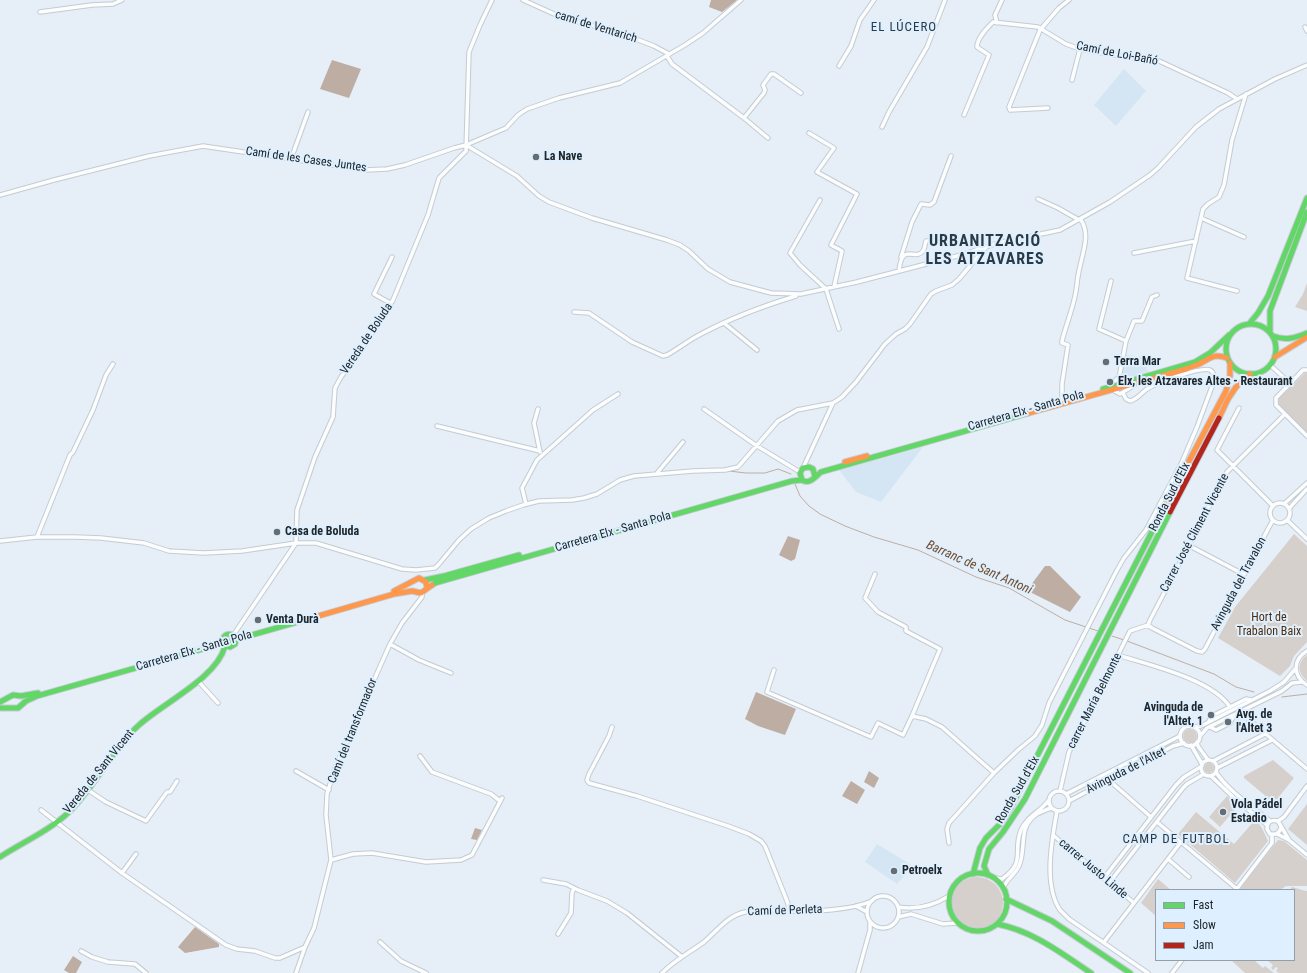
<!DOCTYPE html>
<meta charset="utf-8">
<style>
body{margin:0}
#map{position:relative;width:1307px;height:973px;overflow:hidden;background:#e6eff7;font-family:"Roboto Condensed",sans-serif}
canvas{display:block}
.legend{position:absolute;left:1155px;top:889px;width:140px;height:72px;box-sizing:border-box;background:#def0ff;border:1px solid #92a0ab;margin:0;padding:5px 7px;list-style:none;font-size:12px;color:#20272c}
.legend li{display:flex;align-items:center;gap:8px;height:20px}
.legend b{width:20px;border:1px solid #92a0ab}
</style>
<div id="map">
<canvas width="1307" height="973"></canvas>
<ul class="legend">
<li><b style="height:5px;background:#63d668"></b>Fast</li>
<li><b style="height:5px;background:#ff974d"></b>Slow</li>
<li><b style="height:5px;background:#b3261e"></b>Jam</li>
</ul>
</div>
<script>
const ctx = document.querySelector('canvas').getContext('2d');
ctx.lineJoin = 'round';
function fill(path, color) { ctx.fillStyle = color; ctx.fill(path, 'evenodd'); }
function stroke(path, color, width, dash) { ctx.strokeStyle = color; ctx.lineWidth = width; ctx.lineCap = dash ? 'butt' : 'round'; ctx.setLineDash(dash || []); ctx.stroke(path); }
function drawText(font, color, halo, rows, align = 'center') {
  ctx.font = font + ' "Roboto Condensed",sans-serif'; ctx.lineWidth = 4; ctx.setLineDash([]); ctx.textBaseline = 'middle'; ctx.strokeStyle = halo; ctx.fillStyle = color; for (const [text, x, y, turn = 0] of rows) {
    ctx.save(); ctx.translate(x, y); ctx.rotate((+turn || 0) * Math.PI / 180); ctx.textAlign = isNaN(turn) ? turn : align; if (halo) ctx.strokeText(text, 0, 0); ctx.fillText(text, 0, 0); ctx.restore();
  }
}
fill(new Path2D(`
 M1124,69L1146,91L1116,126L1094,105Z
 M1126,355L1151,358L1146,369L1150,372L1128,378L1122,375Z
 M923,447L881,502L856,492L839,470Z
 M877,844L913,866L897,884L865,862Z`), '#d4e6f4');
fill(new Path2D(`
 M1307,283V311L1295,307L1303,294Z
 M1307,371V434L1278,404L1279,398Z
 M1294,534L1307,546V642L1294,656L1290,666L1280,676L1218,638L1235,607Z
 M1307,655V681C1297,673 1297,662 1307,655Z
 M1183 736a7 7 0 1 1 14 0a7 7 0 1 1-14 0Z
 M1273,760L1294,778L1274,803L1244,778V776Z
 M1204 768a5 5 0 1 1 10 0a5 5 0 1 1-10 0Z
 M1227,796L1238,806L1220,827L1209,817Z
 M1307,804V845L1288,829Z
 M1196,812L1234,844L1255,820C1263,827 1264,833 1268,841L1235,883L1178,834Z
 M1278,840L1284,841L1307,860V886H1286L1280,890H1239Z
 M951 903a26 26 0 1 1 52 0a26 26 0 1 1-52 0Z
 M1158,879L1171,890H1156V916L1141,903Z
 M1292,887L1306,891H1307V973H1279L1276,971L1278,968L1276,967L1273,970L1271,968L1273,965L1267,960H1294V890H1290Z
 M1231,960H1254L1263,968L1265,966L1274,973H1245Z`), '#d6d0cc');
fill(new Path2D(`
 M711,0H737L722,12L709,7Z
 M332,60L361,69L349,98L320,89Z
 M788,536L800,540L795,559L791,561L779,555Z
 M1045,566H1050L1081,597L1070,612L1030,592L1028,589Z
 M756,692L796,709L785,735L758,726L745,719Z
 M869,771L879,778L874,788L864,782Z
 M851,781L865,790L857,804L842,796Z
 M475,828L482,830L477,840L471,839Z
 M195,927L219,944V947L185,953L178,947Z
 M73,956L82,962L76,973H69L64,970Z`), '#bdada2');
stroke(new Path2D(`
 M729,471L746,473H765L778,469L791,474
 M795,484L800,496L809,506L820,514L845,526L874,537L918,550L976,577L1009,588L1065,620L1086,627
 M1089,628L1098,631
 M1112,636L1124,640
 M1127,641L1214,674L1236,687L1254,692
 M1282,697L1307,694`), '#bdada2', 1);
const street = new Path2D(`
 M523,0L563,18L618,32L654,46L669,54
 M40,12L92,5L113,4L122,0
 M997,23L995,15L1002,0
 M1305,27L1307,31
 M667,56L672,64L744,118L768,138
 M839,66L851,46L860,20L874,0
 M1072,80L1080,49
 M1048,108L1010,110L1009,107L1040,30L1059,8L1069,0
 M964,115L989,55L977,47C977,38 987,28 993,22L1038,27L1066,44L1080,49L1144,60L1159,61L1228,93L1237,99
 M744,118L764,93L765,90L763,85L771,74H774L801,93
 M882,127L889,112L927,47L945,0
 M809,133L834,148L817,172L857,194L831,245L842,251L834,287
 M466,145L517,176L539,196L549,202L592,218L667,240L680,245L689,251L708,269L730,282L771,293L801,294L857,282L961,255L998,243L1060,230L1110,202L1150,175L1158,168L1196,127L1219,109L1275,79L1307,65
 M291,159L308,112
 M0,195L54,180L149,156L203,146L365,170L387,169L405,165L454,148L466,145L506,128L518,115L527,109L559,98L620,83L685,45L703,33L741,0
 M1038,199L1058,208L1079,220
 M820,200L790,253L800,265L826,289L839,329
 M1201,218L1244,237
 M1134,253L1196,241
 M901,257L912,222L921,204L930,205L934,202L951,156
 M899,271C902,241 915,262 923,251C925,248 925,244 926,241H931L935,236L947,239
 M1111,281L1099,329L1126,341
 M1237,291L1187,278L1203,209L1208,204L1219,197L1224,185L1232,140L1246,94
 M390,303L374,294L392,257
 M574,312L589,313L632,342L663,356L667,355C678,349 689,340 701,334C731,318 763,306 796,296
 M724,323L757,350
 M1270,365L1290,383
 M1307,370H1303L1276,398V405L1307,436
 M1119,378L1126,341L1134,321H1142L1152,297L1157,295
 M1112,387L1114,382L1118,378L1122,379L1127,383
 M1113,390L1120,394L1133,386
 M1062,401V384L1068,345L1062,343V341C1066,325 1072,311 1075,296C1077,288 1077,279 1079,271C1082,254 1091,235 1081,220
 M1239,408L1217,450L1273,506
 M538,409L534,423L540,452
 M704,409L757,446L800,472
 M437,426L540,451
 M803,468L833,403
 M657,473L683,442
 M1270 513a10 10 0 1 1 20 0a10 10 0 1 1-20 0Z
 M526,504L522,488L537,460L593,410L618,394
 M1284,504L1307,483
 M1289,509L1293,504L1307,489
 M1287,520L1307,539
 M37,537L70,455L73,452L93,410L106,375L113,364
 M0,541L37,537H75L101,538L144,543L169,551L204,553L242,551L296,543H316L402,569L416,570L435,568L439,564L459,540L471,529L489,518L506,511L523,505L539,501L572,500L584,498L597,494L620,480L634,476L693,471L725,470L738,467L778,421L797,410L833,403L842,397L856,382L885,344L896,334L905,329L910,324L931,294L936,291L952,285L959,279L986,247
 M1188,545L1243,574
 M875,574L865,598L878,612L906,627V631L940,649L912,716
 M1148,625L1150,620L1227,472L1285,414
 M1148,625L1152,628L1197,651L1202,652L1205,649L1268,529L1273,520
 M234,634L296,543L297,510L315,457L333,417L335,388L341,377L363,347L393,300L428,215L439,178L466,151L469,52L480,25L492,0
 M390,644L419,660L451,673
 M1307,651C1293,659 1292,676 1307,685
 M1118,655C1149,665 1212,679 1230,707
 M774,670L767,692L871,737L878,723L903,735L912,716L926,719L942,727L994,773
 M198,681L218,703
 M1240,712L1307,769
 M1209,721L1211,717L1216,714L1246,699L1251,700
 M1180 736a10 10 0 1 1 20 0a10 10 0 1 1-20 0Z
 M612,727L609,736L589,774L587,780L589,783L637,796L728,826L749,834L761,841L765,846L787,901L790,911
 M1194,727L1201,726L1270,691L1284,682L1296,668
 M1210,727L1216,730L1230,723L1234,715
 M1200,736L1207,728L1282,691L1292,683L1302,682
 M1197,742L1198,746L1208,760
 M1191,745L1202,764
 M420,756L432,772L491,794L500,801
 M1201 768a8 8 0 1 1 16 0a8 8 0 1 1-16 0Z
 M1213,761L1265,734
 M1217,768L1272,740
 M296,771L329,790
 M1216,772C1226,789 1254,808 1270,821
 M1211,776L1233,797L1267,825
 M1111,782L1151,817
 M88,790L106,802L146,821L167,792H170L177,781
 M1049 801a10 10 0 1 1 20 0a10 10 0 1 1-20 0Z
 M1060,791L1069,752L1130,631L1148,625
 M1066,794L1180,736
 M1069,801L1173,746L1184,743
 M41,810L122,873L226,945L237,949L255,951L275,958H280L305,947
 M1057,811C1052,839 1043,885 1060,910C1063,913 1066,916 1069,919L1148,973
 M1278,821L1284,817L1307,786
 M1157,822L1237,889
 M1281,827C1280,833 1276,835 1270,834L1267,829C1267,822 1271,819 1278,821L1289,840
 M1277,834L1289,840L1307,855
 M1053,835L1134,903
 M949,843L947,829L949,823L994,773L1018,750L1035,736L1042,725L1049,703L1116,572L1124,558L1146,530L1182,462L1197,427L1214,381C1214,376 1214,372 1210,370C1202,366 1156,383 1147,389C1141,393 1138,399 1130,401L1126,399L1123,393
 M1168,859L1189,877
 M331,860L353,854L372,853L426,862L461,860L472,855L502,798
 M122,873L136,854
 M994,878L1002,879C1027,861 1012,852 1021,830C1027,816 1040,812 1048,801
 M1104,878L1176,785L1184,777L1202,766
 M543,880L566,884L578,890L607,901L627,913L681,956
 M1109,883L1183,788L1187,784L1204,774
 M1003,889C1006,879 1015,875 1019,866C1027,848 1017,827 1037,814C1042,812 1046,809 1052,808
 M1236,890L1272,843V834
 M867 912a16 16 0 1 1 32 0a16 16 0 1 1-32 0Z
 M856,906L867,912
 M898,907C916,910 933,906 949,896
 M898,917L911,914L943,924L957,923
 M558,934L571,913L572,893L574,888
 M380,942L401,961L426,973
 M1104,942L1181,842
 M81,951L92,957L108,962L135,964L146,973
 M296,973L305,947L314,928L331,860L326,815L327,794L335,768L390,644L402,623L422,597V592
 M662,973C675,960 689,953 704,942C717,931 727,916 745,912C760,908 776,911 791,911C813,912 852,910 872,901
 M858,973L870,930V922
 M1172,973L1182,960`);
const fast = new Path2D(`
 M1226 349a25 25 0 1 1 50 0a25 25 0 1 1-50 0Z
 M1249,324L1258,313L1268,296L1307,198
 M1270,332V311L1307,212
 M1273,336C1285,341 1295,338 1307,333
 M1103,389L1195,362L1210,353L1229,335
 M815,477L813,469L809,467L803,468L800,473L802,480C809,485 815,477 821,472L1029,413
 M425,580L444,576L519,555
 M432,585L435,583L792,481L802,480
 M222,641C224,634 229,632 235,637
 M223,645L230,647L235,644L236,639
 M0,702L13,695L21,696L38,693
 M0,708H18L26,701L37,696L301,621
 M0,857C23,842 49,831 69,812C96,786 111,750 139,725C163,703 217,678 225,646
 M949 902a29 29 0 1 1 58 0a29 29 0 1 1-58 0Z
 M973,874L980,848L986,838L1001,823L1011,807L1160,516
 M988,875L984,866L989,849L1003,832L1025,799L1170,512
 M1006,899L1052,921L1130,973
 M997,924C1033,931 1061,953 1091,973`);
const slow = new Path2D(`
 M1275,357L1307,337
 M1029,413L1186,369C1190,367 1195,366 1199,364C1211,358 1213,353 1227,358
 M1219,418L1228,399L1236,387L1250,374
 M845,462L867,456
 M1160,516L1226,391L1230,376V363
 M394,591L419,578L426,582L427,588
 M301,621L394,594L412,591L421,593L432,585`);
const jam = new Path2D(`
 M1170,512L1219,418`);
stroke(street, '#c4cbd2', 5.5);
stroke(fast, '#c4cbd2', 7);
stroke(slow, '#c4cbd2', 7);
stroke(jam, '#c4cbd2', 7);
stroke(street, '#fbfdfe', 3.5);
stroke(fast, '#63d668', 5);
stroke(slow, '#ff974d', 5);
stroke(jam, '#b3261e', 5);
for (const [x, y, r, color] of [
 [536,157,4,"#656d73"],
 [1106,362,4,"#656d73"],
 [1110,382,4,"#656d73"],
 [277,532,4,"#656d73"],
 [258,620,4,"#656d73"],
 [1211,715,4,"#656d73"],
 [1228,722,4,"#656d73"],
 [1223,812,4,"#656d73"],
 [894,871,4,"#656d73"]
]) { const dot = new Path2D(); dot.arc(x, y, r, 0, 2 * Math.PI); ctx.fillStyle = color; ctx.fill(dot); stroke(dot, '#def0ff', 1.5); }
drawText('12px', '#20272c', '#def0ff', [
 ["camí de Ventarich",596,27,17],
 ["Camí de Loi-Bañó",1117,54,11],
 ["Camí de les Cases Juntes",306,160,8],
 ["Vereda de Boluda",367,339,-56],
 ["Carretera Elx - Santa Pola",1026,411,-16],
 ["Ronda Sud d'Elx",1170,497,-63],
 ["Carretera Elx - Santa Pola",613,532,-16],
 ["Carrer José Climent Vicente",1195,533,-62],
 ["Avinguda del Travalon",1239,584,-62],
 ["Carretera Elx - Santa Pola",194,651,-16],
 ["carrer María Belmonte",1095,701,-63],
 ["Camí del transformador",353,731,-68],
 ["Avinguda de l'Altet",1126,771,-27],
 ["Vereda de Sant Vicent",99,772,-51],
 ["Ronda Sud d'Elx",1018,790,-60],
 ["carrer Justo Linde",1093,869,40],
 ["Camí de Perleta",785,911,-2]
]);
drawText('bold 12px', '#20272c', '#def0ff', [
 ["La Nave",544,157],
 ["Terra Mar",1114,362],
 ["Elx, les Atzavares Altes - Restaurant",1118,382],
 ["Casa de Boluda",285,532],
 ["Venta Durà",266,620],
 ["Avinguda de",1203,708,"right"],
 ["l'Altet, 1",1203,722,"right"],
 ["Avg. de",1236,715],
 ["l'Altet 3",1236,729],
 ["Vola Pádel",1231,805],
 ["Estadio",1231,819],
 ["Petroelx",902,871]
], 'left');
drawText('12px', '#502b07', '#def0ff', [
 ["Hort de",1269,618],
 ["Trabalon Baix",1269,632]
]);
ctx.letterSpacing = '1px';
drawText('13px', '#2c3a45', '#def0ff', [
 ["EL LÚCERO",904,28],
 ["CAMP DE FUTBOL",1176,840]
]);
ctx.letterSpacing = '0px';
drawText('italic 13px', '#754d2c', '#def0ff', [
 ["Barranc de Sant Antoni",979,568,24]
]);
ctx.letterSpacing = '1px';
drawText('bold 16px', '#2c3a45', '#def0ff', [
 ["URBANITZACIÓ",985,242],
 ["LES ATZAVARES",985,260]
]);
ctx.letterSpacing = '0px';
</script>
